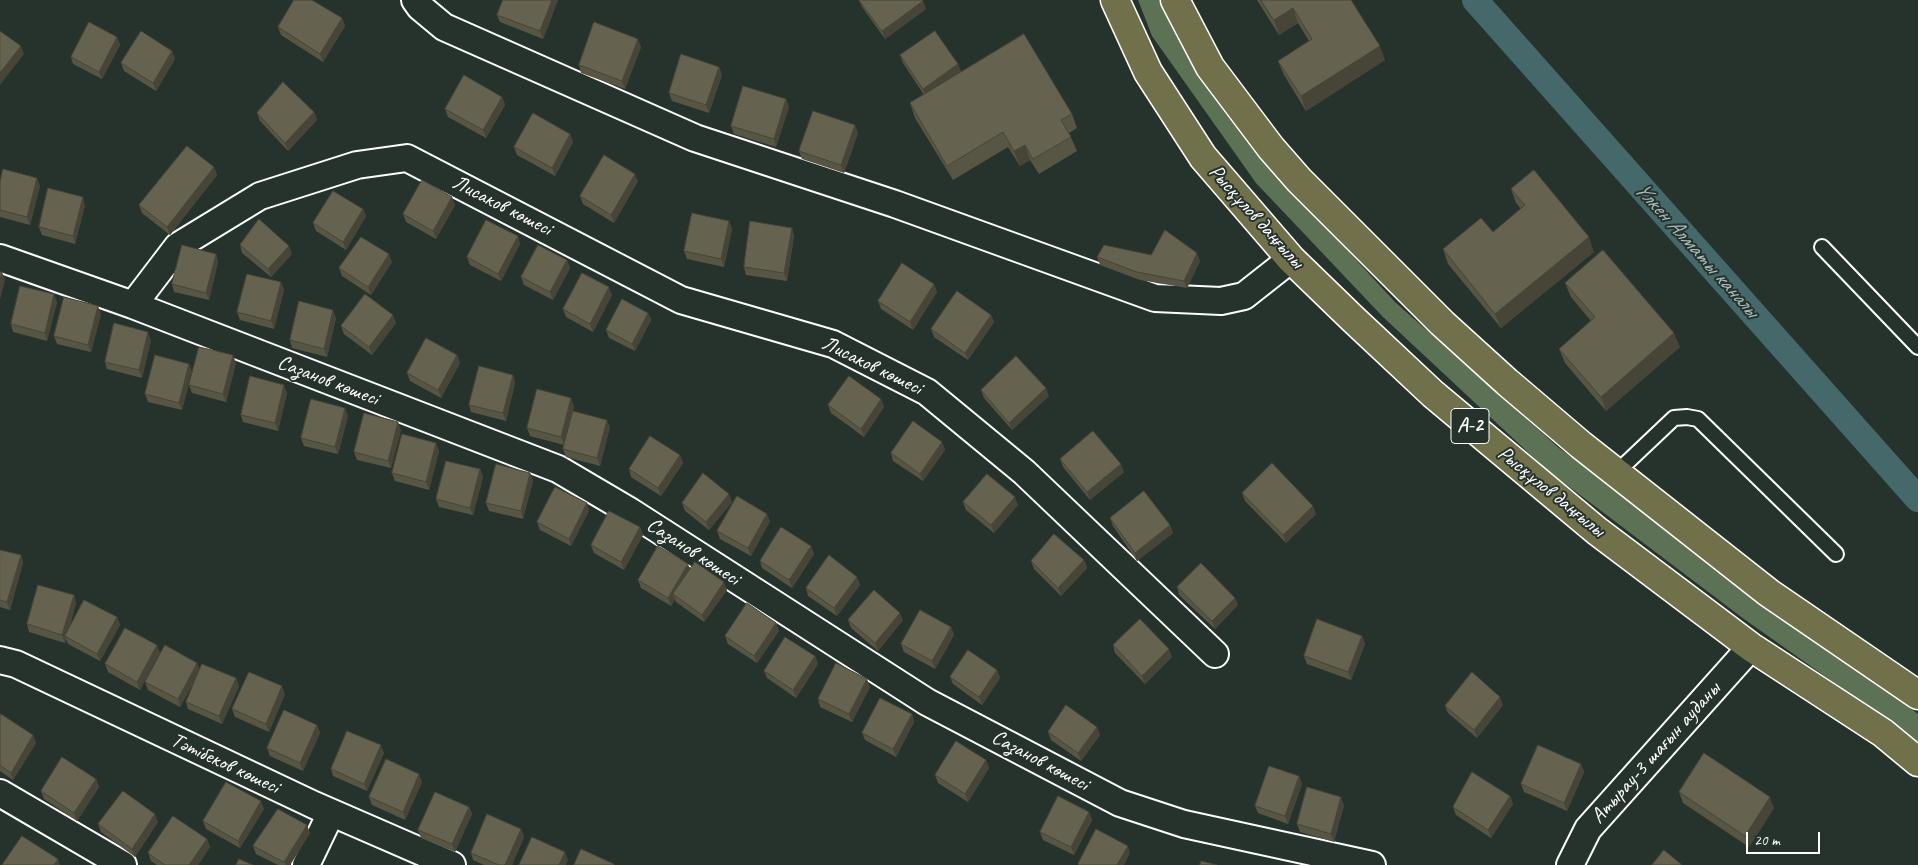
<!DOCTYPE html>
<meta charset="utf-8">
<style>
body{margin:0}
#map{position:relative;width:1918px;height:865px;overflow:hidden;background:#26332d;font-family:Caveat,sans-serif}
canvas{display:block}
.scale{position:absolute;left:1746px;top:832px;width:74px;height:22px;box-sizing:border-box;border:2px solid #fff;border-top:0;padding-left:6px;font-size:15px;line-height:18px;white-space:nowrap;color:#fff;-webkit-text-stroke:4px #26332d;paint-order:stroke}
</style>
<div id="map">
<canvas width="1918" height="865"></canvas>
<div class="scale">20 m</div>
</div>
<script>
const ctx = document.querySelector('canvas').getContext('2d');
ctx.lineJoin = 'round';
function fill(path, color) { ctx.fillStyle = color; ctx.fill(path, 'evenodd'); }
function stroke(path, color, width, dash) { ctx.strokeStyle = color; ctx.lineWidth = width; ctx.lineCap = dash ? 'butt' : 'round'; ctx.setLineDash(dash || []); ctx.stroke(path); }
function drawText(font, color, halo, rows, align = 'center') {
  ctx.font = font + ' Caveat,sans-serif'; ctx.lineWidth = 4; ctx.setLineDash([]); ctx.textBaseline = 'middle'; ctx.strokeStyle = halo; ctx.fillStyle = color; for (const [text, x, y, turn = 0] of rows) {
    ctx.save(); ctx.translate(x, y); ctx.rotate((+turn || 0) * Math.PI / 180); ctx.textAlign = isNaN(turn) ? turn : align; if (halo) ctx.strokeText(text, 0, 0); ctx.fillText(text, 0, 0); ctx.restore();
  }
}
fill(new Path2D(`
 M1138,0H1163L1173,26L1267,163L1395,302L1559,448L1918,714V742L1744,619L1547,470L1383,317L1256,183L1152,36Z`), '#5d7154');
stroke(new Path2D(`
 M1475,0L1918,499`), '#45696a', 26);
const service = new Path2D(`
 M1822,247L1918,347
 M1617,472L1674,418L1687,417L1698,419L1836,554`);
const minor = new Path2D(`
 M415,0L420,7L444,27L695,138L895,204L1155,298L1221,301L1244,296L1291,259
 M0,258L133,305L558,469L631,512L927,702L1120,803L1184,824L1372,865
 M133,305L178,246L260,196L357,165L407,158L681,300L833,344L927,392L1024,472L1215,654
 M0,660L16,664L314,805L452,865
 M0,793L123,865
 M306,865L331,813
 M1570,865L1588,829L1751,647`);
const primary = new Path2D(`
 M1115,0L1148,72L1203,157L1291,259L1353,319L1433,394L1597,531L1751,647L1883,733L1918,762
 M1175,0L1210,67L1271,148L1299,180L1442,323L1507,382L1581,445L1769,593L1918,695`);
stroke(service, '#fff', 18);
stroke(minor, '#fff', 30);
stroke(primary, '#fff', 31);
stroke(service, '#26332d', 14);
stroke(minor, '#26332d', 26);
stroke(primary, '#70704a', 28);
fill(new Path2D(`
 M558,0L543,39L500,22L497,15Z
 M859,0L926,9L885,39L862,7Z
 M1257,0H1351L1385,60L1306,111L1284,75L1278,61L1309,41L1298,23L1279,35Z
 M342,18L345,26L323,62L281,35L278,27Z
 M117,37L120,45L102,79L73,64L71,57Z
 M641,47L625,89L581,73L579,65Z
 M172,51L175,59L156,91L124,71L121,63Z
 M900,55L958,64L961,72L1072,114L1077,128L1069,133L1077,151L1039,174L1030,160L1020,166L1008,147L953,180L915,118L910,103L924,95L903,63Z
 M719,67L722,75L709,113L672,101L669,93Z
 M502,97L505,105L486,138L448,117L445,109Z
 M786,99L789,107L776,147L734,134L731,126Z
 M314,112L317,120L288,151L260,121L257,113Z
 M858,133L844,173L802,159L799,151Z
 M570,134L573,142L555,176L517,155L514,147Z
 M214,167L217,175L170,235L142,213L139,205Z
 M638,181L614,223L583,204L580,196Z
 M0,182L40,186L30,225L0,217Z
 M1511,189L1594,252L1501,328L1448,264L1443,249L1493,232L1521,209L1516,203Z
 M85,205L75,244L42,235L39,227Z
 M455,205L436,239L406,222L403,214Z
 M363,209L366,216L346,250L316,231L313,223Z
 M729,221L732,229L724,267L687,259L684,251Z
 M792,228L794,236L787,281L746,275L744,267Z
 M518,236L520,244L501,281L470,265L467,257Z
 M240,245L292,254L271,277L242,253Z
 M216,254L218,262L209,300L174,292L172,284Z
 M1151,255L1200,261L1187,288L1140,280L1100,265L1097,257Z
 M567,260L570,268L553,300L524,285L521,277Z
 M392,262L371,295L342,276L339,268Z
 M281,282L284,290L274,329L240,320L237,312Z
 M1565,283L1680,347L1606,411L1565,363L1559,349L1591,321L1571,297Z
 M934,284L937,292L913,330L881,309L878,301Z
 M612,295L593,332L566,317L563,309Z
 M57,302L47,341L13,332L11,324Z
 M648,313L651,320L635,351L609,338L606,330Z
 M101,314L91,352L57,344L54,336Z
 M991,315L994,322L968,360L934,337L931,329Z
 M336,318L327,357L292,348L290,340Z
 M396,323L372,355L344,334L341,326Z
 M151,340L142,378L107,369L105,362Z
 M457,355L460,363L441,398L410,381L407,373Z
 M236,363L226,402L192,393L189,385Z
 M189,364L192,372L182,410L148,402L145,394Z
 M513,375L515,383L506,421L471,412L469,405Z
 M981,390L1049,396L1012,430L984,398Z
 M287,393L278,431L243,422L241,415Z
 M881,399L884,407L864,437L831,413L828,405Z
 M574,406L564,445L530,436L527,428Z
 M345,408L348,416L338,454L304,446L301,438Z
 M610,427L600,466L566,457L563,449Z
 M401,430L391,468L357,460L354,452Z
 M942,442L945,450L923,481L893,461L891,453Z
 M436,443L439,451L429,490L395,481L392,473Z
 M680,455L683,463L661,496L631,477L629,469Z
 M1060,459L1124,472L1090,500L1063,467Z
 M480,469L483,477L473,515L439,507L436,499Z
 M530,473L533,481L523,519L489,511L486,503Z
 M1242,493L1316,514L1286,543L1245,501Z
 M732,502L709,530L685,511L682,503Z
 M963,502L1018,505L994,533L966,510Z
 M589,511L571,546L540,530L537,522Z
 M1110,518L1170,525L1173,533L1137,561L1113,526Z
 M770,521L751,556L720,539L717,531Z
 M640,527L643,535L624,570L594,553L591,545Z
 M811,546L814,554L792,588L762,568L760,561Z
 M0,550L21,555L23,563L10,610L0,607Z
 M1084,560L1087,568L1061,596L1034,569L1031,561Z
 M690,570L727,590L704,622L676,602L675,599L671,606L641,588L638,580Z
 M857,577L860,585L837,616L808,596L806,588Z
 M1177,587L1235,598L1238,605L1215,629L1179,595Z
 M74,595L76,603L69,629L117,617L120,625L100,661L68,644L66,639L65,643L29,632L27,624Z
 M848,620H903L878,651L851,628Z
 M776,623L779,631L757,663L728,644L725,636Z
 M951,627L954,635L935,669L904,652L901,644Z
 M1362,636L1365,644L1351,680L1307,664L1304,656Z
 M1113,645L1172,657L1145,684L1115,653Z
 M160,653L140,690L108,672L105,664Z
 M815,656L818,664L796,698L767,678L764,671Z
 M200,670L236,678L239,686L222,724L188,709L186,702L196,678L180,707L148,690L145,682Z
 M997,670L1000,678L982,705L953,684L950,677Z
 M870,687L852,722L820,707L818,699Z
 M285,694L269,732L235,717L232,709Z
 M1503,705L1477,738L1448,713L1445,706Z
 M912,714L914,722L896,757L865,740L862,733Z
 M0,716L33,735L36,743L13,780L0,771Z
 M317,725L320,733L303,771L270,756L267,748Z
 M1097,727L1100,735L1081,761L1051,740L1048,732Z
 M384,753L367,791L333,776L331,769Z
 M986,760L989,768L968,802L938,783L935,775Z
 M1581,764L1584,772L1567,811L1524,792L1521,784Z
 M1299,776L1302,784L1288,824L1258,813L1255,806Z
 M96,779L99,787L77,821L44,799L41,791Z
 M422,782L405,820L372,805L369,797Z
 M1679,792L1774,808L1749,847L1683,803Z
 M1510,796L1513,804L1491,838L1456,815L1453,807Z
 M1344,805L1334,842L1300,832L1297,824Z
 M469,807L472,814L455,852L421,838L418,830Z
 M264,809L240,848L206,829L203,821Z
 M1089,812L1092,820L1074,855L1043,840L1040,832Z
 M158,822L135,857L101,832L98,824Z
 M521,829L524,837L512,865H484L473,860L471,853Z
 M310,833L290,865H278L256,854L253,846Z
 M207,839L210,847L198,865H157L151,861L148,853Z`), '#575544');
fill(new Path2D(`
 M552,0H558L543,39L540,31Z
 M923,1L926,9L885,39L882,31Z
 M1293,8L1298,23L1279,35L1274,20Z
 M342,18L345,26L323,62L320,54Z
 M117,37L120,45L102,79L99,72Z
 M638,39L641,47L625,89L622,81Z
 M21,46L24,54L0,85V73Z
 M1380,46L1385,60L1306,111L1301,96Z
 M172,51L175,59L156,91L153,83Z
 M958,64L961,72L926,96L923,89Z
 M719,67L722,75L709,113L706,105Z
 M502,97L505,105L486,138L483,130Z
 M786,99L789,107L776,147L774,139Z
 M314,112L317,120L288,151L285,143Z
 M855,125L858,133L844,173L841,165Z
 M570,134L573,142L555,176L552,168Z
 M1025,145L1030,160L1020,166L1014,151Z
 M214,167L217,175L170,235L167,227Z
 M635,174L638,181L614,223L611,215Z
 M37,178L40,186L30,225L27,217Z
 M83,197L85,205L75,244L73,236Z
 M452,197L455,205L436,239L433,231Z
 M363,209L366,216L346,250L343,242Z
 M729,221L732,229L724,267L721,259Z
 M792,228L794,236L787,281L784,273Z
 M518,236L520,244L501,281L498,274Z
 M1589,237L1594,252L1501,328L1495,314Z
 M289,246L292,254L271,277L268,269Z
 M1197,253L1200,261L1187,288L1184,281Z
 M216,254L218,262L209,300L206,293Z
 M389,254L392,262L371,295L368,287Z
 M567,260L570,268L553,300L550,292Z
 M2,272L5,280L0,300V280Z
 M281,282L284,290L274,329L271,321Z
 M934,284L937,292L913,330L910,322Z
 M609,287L612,295L593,332L590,324Z
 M54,294L57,302L47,341L45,333Z
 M98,306L101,314L91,352L88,345Z
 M333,310L336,318L327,357L324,349Z
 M648,313L651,320L635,351L632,344Z
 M393,315L396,323L372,355L369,347Z
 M991,315L994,322L968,360L965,353Z
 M148,332L151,340L142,378L139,370Z
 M1674,333L1680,347L1606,411L1601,397Z
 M233,355L236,363L226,402L223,394Z
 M457,355L460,363L441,398L438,390Z
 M189,364L192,372L182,410L179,403Z
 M513,375L515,383L506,421L503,413Z
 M284,385L287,393L278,431L275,423Z
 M1046,388L1049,396L1012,430L1009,423Z
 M571,398L574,406L564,445L561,437Z
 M881,399L884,407L864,437L861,429Z
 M345,408L348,416L338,454L335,447Z
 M607,420L610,427L600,466L597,458Z
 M398,422L401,430L391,468L388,461Z
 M942,442L945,450L923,481L920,474Z
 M436,443L439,451L429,490L426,482Z
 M680,455L683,463L661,496L658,488Z
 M1121,464L1124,472L1090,500L1087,492Z
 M480,469L483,477L473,515L470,508Z
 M530,473L533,481L523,519L521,511Z
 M729,494L732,502L709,530L706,522Z
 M1015,497L1018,505L994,533L991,525Z
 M587,503L589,511L571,546L569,539Z
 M1313,506L1316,514L1286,543L1283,535Z
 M767,514L770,521L751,556L748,548Z
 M1170,525L1173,533L1137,561L1135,553Z
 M640,527L643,535L624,570L621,562Z
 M811,546L814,554L792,588L789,580Z
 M21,555L23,563L10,610L7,602Z
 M1084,560L1087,568L1061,596L1058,588Z
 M688,564L691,572L673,594L675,599L671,606L668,598Z
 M857,577L860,585L837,616L834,608Z
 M724,582L727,590L704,622L702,615Z
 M74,595L76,603L66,637L65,636L66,639L65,643L62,635Z
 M1235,598L1238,605L1215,629L1212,621Z
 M900,613L903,620L878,651L875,643Z
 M117,617L120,625L100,661L97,654Z
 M776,623L779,631L757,663L754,656Z
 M951,627L954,635L935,669L932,661Z
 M1362,636L1365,644L1351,680L1348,672Z
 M157,645L160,653L140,690L137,682Z
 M1169,649L1172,657L1145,684L1142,676Z
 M815,656L818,664L796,698L793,690Z
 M197,663L200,670L180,707L178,699Z
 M997,670L1000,678L982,705L979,697Z
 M236,678L239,686L222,724L219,716Z
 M867,679L870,687L852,722L849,714Z
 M282,686L285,694L269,732L266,724Z
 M1500,697L1503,705L1477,738L1474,730Z
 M912,714L914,722L896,757L893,749Z
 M317,725L320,733L303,771L300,763Z
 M1097,727L1100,735L1081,761L1078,753Z
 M33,735L36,743L13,780L11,773Z
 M381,745L384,753L367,791L364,784Z
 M986,760L989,768L968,802L965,794Z
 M1581,764L1584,772L1567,811L1564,803Z
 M419,774L422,782L405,820L403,812Z
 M1299,776L1302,784L1288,824L1285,816Z
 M96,779L99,787L77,821L74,813Z
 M1510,796L1513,804L1491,838L1488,830Z
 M1341,797L1344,805L1334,842L1331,834Z
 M1770,797L1774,808L1749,847L1745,836Z
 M261,801L264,809L240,848L238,841Z
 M469,807L472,814L455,852L452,844Z
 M1089,812L1092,820L1074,855L1071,847Z
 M155,814L158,822L135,857L132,849Z
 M307,825L310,833L290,865H286L284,862Z
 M521,829L524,837L512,865H505Z
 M207,839L210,847L198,865H189Z
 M1128,846L1130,853L1124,865H1117Z
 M565,852L568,860L566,865H559Z
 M58,859L60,865H54Z`), '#474537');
const building = new Path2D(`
 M294,0H312L342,18L320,54L278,27Z
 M503,0H552L540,31L497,15Z
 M859,0H922L923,1L882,31Z
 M1261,0H1351L1380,46L1301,96L1278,61L1312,39L1293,8L1274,20Z
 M89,22L117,37L99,72L71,57Z
 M594,22L638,39L622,81L579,65Z
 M0,31L21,46L0,73Z
 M141,31L172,51L153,83L121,63Z
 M935,31L958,64L923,89L900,55Z
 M1024,34L1072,114L1061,120L1071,137L1033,159L1025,145L1014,151L1003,132L947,166L910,103Z
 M681,54L719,67L706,105L669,93Z
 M464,75L502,97L483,130L445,109Z
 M283,82L314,112L285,143L257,113Z
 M743,86L786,99L774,139L731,126Z
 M813,111L855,125L841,165L799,151Z
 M533,113L570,134L552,168L514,147Z
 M187,146L214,167L167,227L139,205Z
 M604,155L635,174L611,215L580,196Z
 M3,169L37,178L27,217L0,210V182Z
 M1534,170L1589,237L1495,314L1443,249L1481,218L1493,232L1525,205L1511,189Z
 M422,180L452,197L433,231L403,214Z
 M48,188L83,197L73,236L39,227Z
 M333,191L363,209L343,242L313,223Z
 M692,213L729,221L721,259L684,251Z
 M259,219L289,246L268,269L240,245Z
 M486,220L518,236L498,274L467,257Z
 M750,221L792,228L784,273L744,267Z
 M1165,230L1197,253L1184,281L1137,272L1097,257L1104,245L1151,255Z
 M361,237L389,254L368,287L339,268Z
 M182,245L216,254L206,293L172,284Z
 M538,245L567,260L550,292L521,277Z
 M1603,250L1674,333L1601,397L1559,349L1595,317L1565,283Z
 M902,263L934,284L910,322L878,301Z
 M0,272H2L0,280Z
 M582,273L609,287L590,324L563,309Z
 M247,274L281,282L271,321L237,312Z
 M20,286L54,294L45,333L11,324Z
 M957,291L991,315L965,353L931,329Z
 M365,294L393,315L369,347L341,326Z
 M64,297L98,306L88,345L54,336Z
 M622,299L648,313L632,344L606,330Z
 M299,301L333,310L324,349L290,340Z
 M114,323L148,332L139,370L105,362Z
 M426,338L457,355L438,390L407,373Z
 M199,347L233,355L223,394L189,385Z
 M155,355L189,364L179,403L145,394Z
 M1016,356L1046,388L1009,423L981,390Z
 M479,366L513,375L503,413L469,405Z
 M250,376L284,385L275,423L241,415Z
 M849,376L881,399L861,429L828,405Z
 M537,389L571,398L561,437L527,428Z
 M311,399L345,408L335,447L301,438Z
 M573,411L607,420L597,458L563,449Z
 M364,413L398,422L388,461L354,452Z
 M913,421L942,442L920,474L891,453Z
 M1093,431L1121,464L1087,492L1060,459Z
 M402,434L436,443L426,482L392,473Z
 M650,436L680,455L658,488L629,469Z
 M446,461L480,469L470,508L436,499Z
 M1272,463L1313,506L1283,535L1242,493Z
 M496,464L530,473L521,511L486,503Z
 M703,473L729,494L706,522L682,503Z
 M987,474L1015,497L991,525L963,502Z
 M555,487L587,503L569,539L537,522Z
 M1144,491L1170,525L1135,553L1110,518Z
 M737,496L767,514L748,548L717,531Z
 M609,511L640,527L621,562L591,545Z
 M781,527L811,546L789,580L760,561Z
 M1054,534L1084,560L1058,588L1031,561Z
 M658,546L688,564L668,598L638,580Z
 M0,550L21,555L7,602L0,600Z
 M829,555L857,577L834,608L806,588Z
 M695,562L724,582L702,615L673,594Z
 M1201,563L1235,598L1212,621L1177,587Z
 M38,585L74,595L62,635L27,624Z
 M874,590L900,613L875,643L848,620Z
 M84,600L117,617L97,654L65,636Z
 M747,603L776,623L754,656L725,636Z
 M920,610L951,627L932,661L901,644Z
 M1140,619L1169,649L1142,676L1113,645Z
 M1317,619L1362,636L1348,672L1304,656Z
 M125,628L157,645L137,682L105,664Z
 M785,637L815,656L793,690L764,671Z
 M165,645L197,663L178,699L145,682Z
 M968,650L997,670L979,697L950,677Z
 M836,663L867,679L849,714L818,699Z
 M202,664L236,678L219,716L186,702Z
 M249,672L282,686L266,724L232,709Z
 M1472,672L1500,697L1474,730L1445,706Z
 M880,698L912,714L893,749L862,733Z
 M1066,705L1097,727L1078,753L1048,732Z
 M284,710L317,725L300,763L267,748Z
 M1,714L33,735L11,773L0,765V716Z
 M347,731L381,745L364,784L331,769Z
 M956,741L986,760L965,794L935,775Z
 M1538,745L1581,764L1564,803L1521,784Z
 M1704,753L1770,797L1745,836L1679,792Z
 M62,757L96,779L74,813L41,791Z
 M386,759L419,774L403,812L369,797Z
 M1269,766L1299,776L1285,816L1255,806Z
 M1472,772L1510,796L1488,830L1453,807Z
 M226,782L261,801L238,841L203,821Z
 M1307,787L1341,797L1331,834L1297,824Z
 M123,791L155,814L132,849L98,824Z
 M435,792L469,807L452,844L418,830Z
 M1058,796L1089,812L1071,847L1040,832Z
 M278,809L307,825L284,862L253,846Z
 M487,814L521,829L505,865H499L471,853Z
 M173,816L207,839L189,865H165L148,853Z
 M1096,829L1128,846L1117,865H1079L1078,864Z
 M22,836L58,859L54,865H2Z
 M532,837L565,852L559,865H519Z
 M581,849L614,864V865H574Z
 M1664,850L1682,865H1652Z
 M239,859L253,865H236Z
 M1201,861L1217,865H1200Z`);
fill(building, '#65634f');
stroke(building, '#474537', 1);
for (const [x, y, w] of [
 [1470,426,38]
]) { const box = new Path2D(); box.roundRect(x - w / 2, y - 17.5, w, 35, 4); ctx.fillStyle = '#26332d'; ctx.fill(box); stroke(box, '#fff', 1); }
drawText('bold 20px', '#fff', null, [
 ["A-2",1470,426]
]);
drawText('21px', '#fff', '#26332d', [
 ["Лисаков көшесі",502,206,27],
 ["Рысқұлов даңғылы",1256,217,48],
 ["Лисаков көшесі",872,366,26],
 ["Сазанов көшесі",328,381,21],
 ["Рысқұлов даңғылы",1551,492,39],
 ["Сазанов көшесі",693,552,33],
 ["Атырау-3 шағын ауданы",1656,753,-48],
 ["Сазанов көшесі",1040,761,28],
 ["Тәтібеков көшесі",225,764,25]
]);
drawText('italic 22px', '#abbcbc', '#26332d', [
 ["Үлкен Алматы каналы",1696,250,48]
]);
</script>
